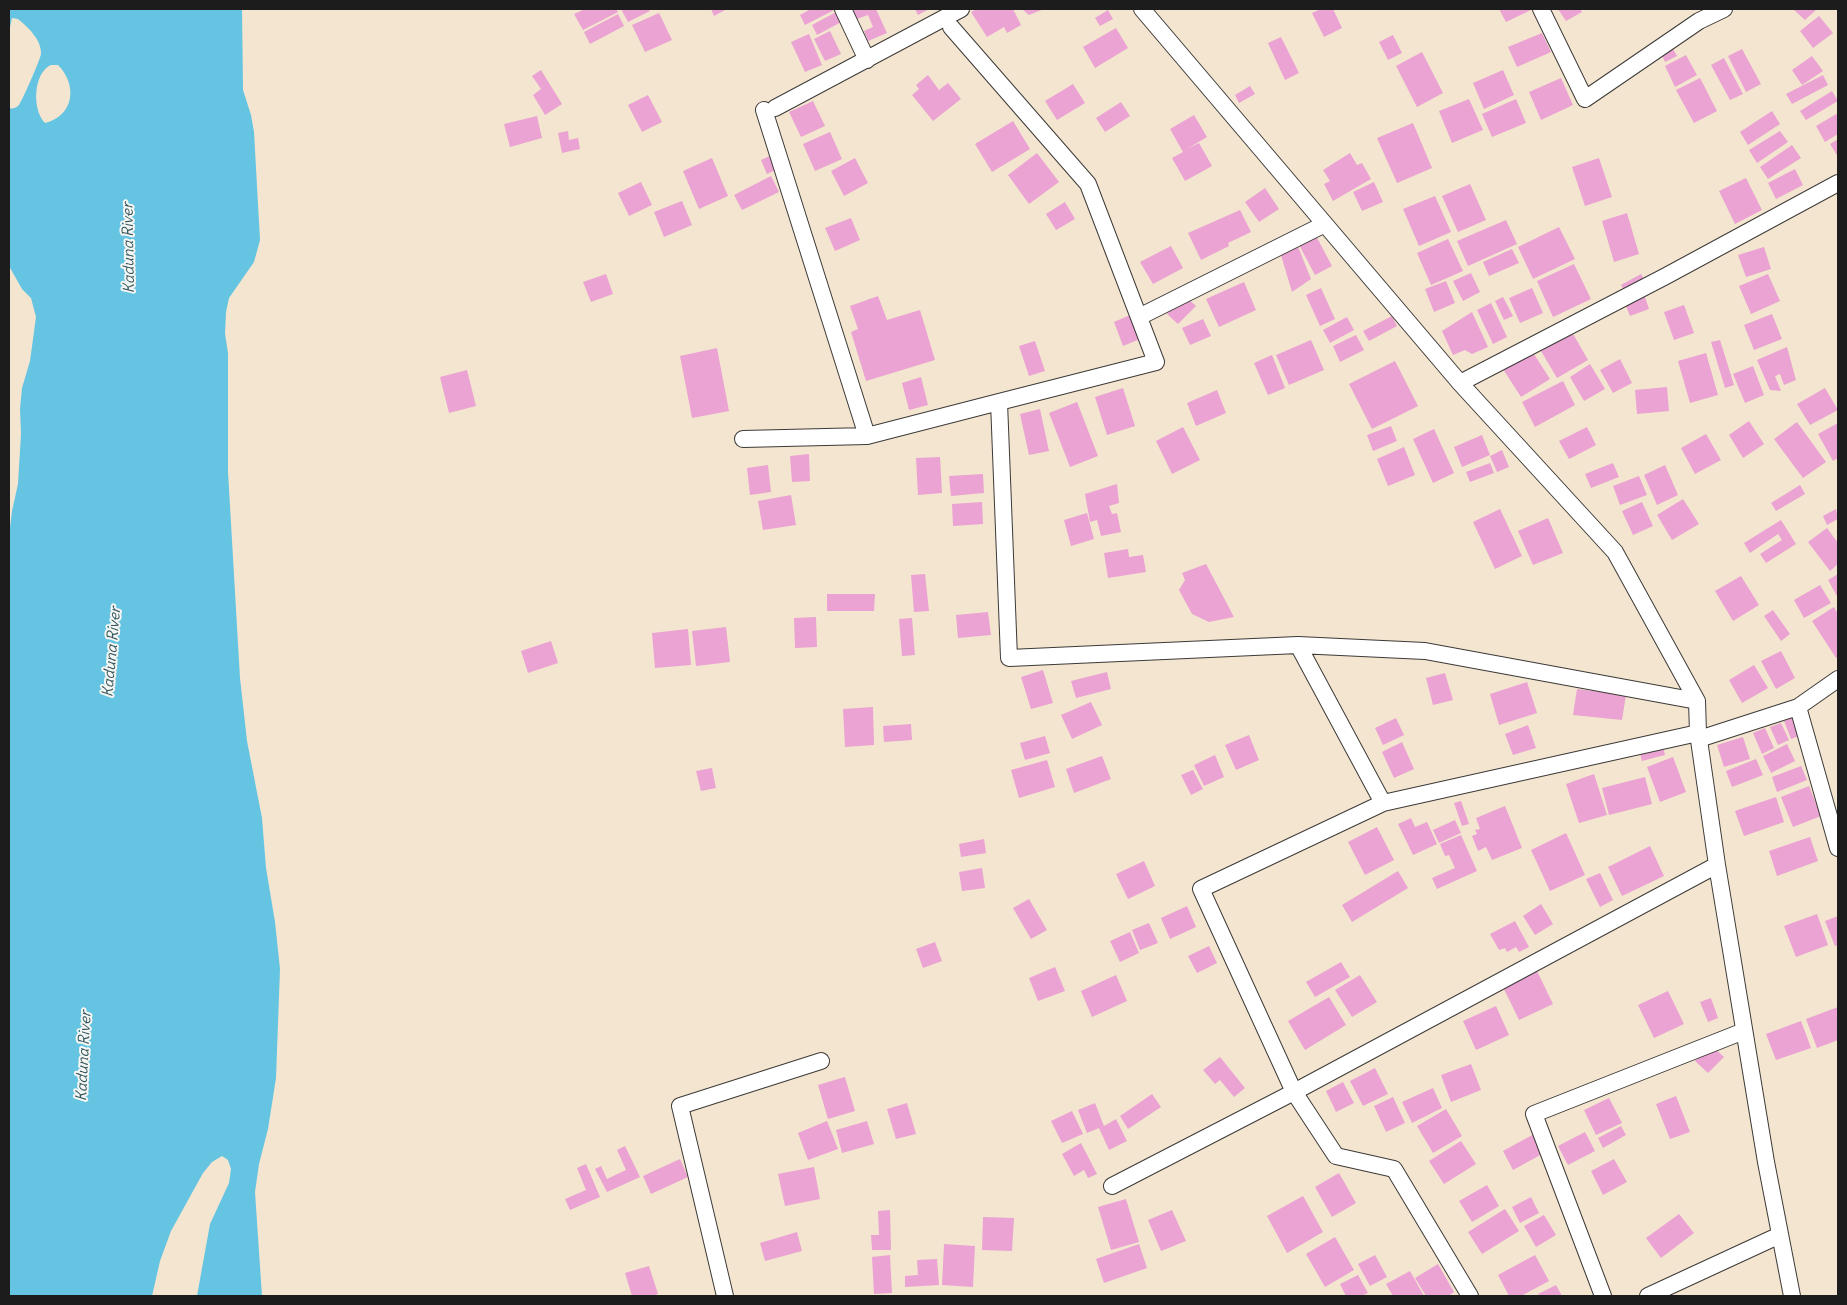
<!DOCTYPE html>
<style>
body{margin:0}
#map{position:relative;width:1847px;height:1305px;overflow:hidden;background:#f4e5d0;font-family:Delius,sans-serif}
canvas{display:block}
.frame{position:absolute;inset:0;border:10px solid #1c1c1c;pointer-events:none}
</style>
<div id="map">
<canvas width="1847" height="1305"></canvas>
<div class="frame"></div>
</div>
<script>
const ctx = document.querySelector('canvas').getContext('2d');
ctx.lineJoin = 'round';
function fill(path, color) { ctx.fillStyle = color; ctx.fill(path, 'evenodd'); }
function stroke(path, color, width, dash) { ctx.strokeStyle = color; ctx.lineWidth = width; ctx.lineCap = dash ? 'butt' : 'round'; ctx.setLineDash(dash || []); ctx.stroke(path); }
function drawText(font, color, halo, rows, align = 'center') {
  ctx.font = font + ' Delius,sans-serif'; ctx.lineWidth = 4; ctx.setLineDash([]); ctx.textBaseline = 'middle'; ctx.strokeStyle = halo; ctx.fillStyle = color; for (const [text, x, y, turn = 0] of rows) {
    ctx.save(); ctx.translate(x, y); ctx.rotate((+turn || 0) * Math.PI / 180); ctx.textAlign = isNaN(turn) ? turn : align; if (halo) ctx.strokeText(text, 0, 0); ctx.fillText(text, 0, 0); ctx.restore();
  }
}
fill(new Path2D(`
 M9,9H242L243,90L251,115L254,132L260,240L254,262L229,298L226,312L225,334L228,353V472L240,678L247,741L262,818L266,868L275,922L280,969L276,1078L268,1129L259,1164L255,1192L262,1296H197L210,1224L229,1183L231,1169L228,1160L222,1156L212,1162L203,1173L171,1231L160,1261L152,1296H9V536L12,511L18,484L21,434L20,409L22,388L30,361L36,317L31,298L22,289L9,266V108C13,109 16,108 19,105C23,99 40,60 41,54C42,40 27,26 18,19L12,18L9,32ZM51,65H58C78,85 74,116 45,123C32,110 33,73 51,65Z`), '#64c4e2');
fill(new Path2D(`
 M585,9H616L618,12L583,30L574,14Z
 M621,9H648L650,11L628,22Z
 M711,9H727L714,16Z
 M811,9H836L805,25L800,15Z
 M852,9H876L887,33L868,41L864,31L873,27L868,15L857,19Z
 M915,9H929L918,15Z
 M977,9H1013L1021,25L1007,33L1004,27L987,37L971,12Z
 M1022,9H1044L1029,15Z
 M1321,9H1333L1342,28L1324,37L1312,13Z
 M1499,9H1533L1506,22Z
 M1558,9H1580L1582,12L1566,21Z
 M1793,9H1817L1805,20Z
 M840,10L845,20L817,35L812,25Z
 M1108,10L1113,19L1100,26L1095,18Z
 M659,13L672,40L645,52L632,25Z
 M618,14L624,26L590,44L584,32Z
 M1819,16L1833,33L1813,48L1800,31Z
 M1116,28L1128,48L1095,68L1083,47Z
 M830,31L841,54L825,61L814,39Z
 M1542,33L1551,52L1517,67L1508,47Z
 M809,34L822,65L805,72L791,42Z
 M1393,35L1402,53L1388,60L1379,42Z
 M1281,37L1299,73L1285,80L1268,43Z
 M1673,49L1677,56L1665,62L1662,55Z
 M1742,49L1761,84L1746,92L1728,56Z
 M1422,52L1443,93L1417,107L1396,66Z
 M1686,55L1697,75L1675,87L1665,66Z
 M1812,56L1823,71L1802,85L1792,70Z
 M1724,58L1743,94L1730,100L1711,65Z
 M541,70L562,104L545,115L533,95L541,89L532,76Z
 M1503,70L1514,95L1484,109L1473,83Z
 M928,75L939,90L948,83L961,99L933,121L912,95L919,89L916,85Z
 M1823,75L1828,85L1792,104L1786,94Z
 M1561,78L1573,105L1541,120L1529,92Z
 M1700,78L1717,111L1694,123L1676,90Z
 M1073,84L1085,103L1057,120L1045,101Z
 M1250,86L1255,94L1239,103L1235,95Z
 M1832,91L1838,101L1806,120L1800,111Z
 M648,95L662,122L642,132L628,105Z
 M1469,99L1483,130L1452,143L1439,111Z
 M1516,99L1526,123L1492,137L1482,114Z
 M813,101L825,126L801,137L789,112Z
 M1121,102L1130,116L1105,132L1096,118Z
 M1772,111L1780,124L1748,145L1740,132Z
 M1838,113V134L1825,142L1816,126Z
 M1194,115L1207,137L1187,149L1199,143L1212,166L1185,181L1172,158L1183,152L1170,129Z
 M537,116L542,138L510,147L504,124Z
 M1013,121L1030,149L992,172L975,144Z
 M1413,123L1432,168L1397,183L1377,138Z
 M568,131L569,140L578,138L580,149L562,153L558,133Z
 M1780,131L1788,142L1757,163L1749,150Z
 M830,132L842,159L815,171L803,144Z
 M1838,139V157L1830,144Z
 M1792,145L1801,158L1768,179L1760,167Z
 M1037,153L1059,182L1029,204L1008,175Z
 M1350,153L1357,165L1362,163L1371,179L1333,201L1324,184L1330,181L1323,170Z
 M774,154L780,168L767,174L761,160Z
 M712,158L728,196L699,209L683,171Z
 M855,158L868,183L844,196L831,171Z
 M1599,158L1612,197L1585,206L1572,167Z
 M1795,169L1803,185L1776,199L1768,183Z
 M771,176L779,192L742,210L734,195Z
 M1746,178L1762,210L1735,224L1719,191Z
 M641,182L652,205L629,216L618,193Z
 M1374,182L1383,202L1362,211L1353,192Z
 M1470,184L1486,220L1458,232L1442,196Z
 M1265,188L1279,209L1259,222L1245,202Z
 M1435,196L1451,232L1419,246L1403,209Z
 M682,201L692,225L664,237L654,212Z
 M1065,202L1075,219L1056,230L1046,214Z
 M1240,210L1251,232L1228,243L1229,246L1201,260L1188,233Z
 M1627,213L1639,254L1614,262L1602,221Z
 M851,218L860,240L835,251L825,228Z
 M1506,220L1517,244L1468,266L1457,241Z
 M1559,227L1575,259L1533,279L1518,247Z
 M1315,234L1332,266L1315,275L1298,243Z
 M1448,239L1463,271L1431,285L1417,253Z
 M1297,244L1311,279L1292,292L1280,252Z
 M1171,246L1183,268L1153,284L1140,262Z
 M1764,247L1771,269L1746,277L1738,255Z
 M1512,249L1519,263L1489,276L1483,262Z
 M1574,264L1591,299L1553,317L1537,281Z
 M1471,273L1480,292L1463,301L1453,281Z
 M606,274L613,294L591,302L583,282Z
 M1641,274L1644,279L1624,290L1621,285Z
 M1768,274L1780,301L1751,314L1739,286Z
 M1446,281L1455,303L1434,312L1425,289Z
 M1244,282L1256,310L1219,327L1206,299Z
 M1321,288L1335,319L1320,326L1306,295Z
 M1532,288L1543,313L1520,323L1509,298Z
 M1644,294L1649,309L1630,316L1624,301Z
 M1184,295L1196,306L1178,324L1167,314Z
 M878,296L887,320L920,310L935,360L866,381L851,332L858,329L850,306Z
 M1503,297L1513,316L1504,320L1495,301Z
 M1491,303L1507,337L1493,344L1477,310Z
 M1684,305L1694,333L1674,340L1664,312Z
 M1472,312L1488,347L1472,354L1465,350L1453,355L1442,331Z
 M1772,314L1782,339L1754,350L1744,325Z
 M1130,315L1140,339L1123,346L1114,322Z
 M1392,316L1397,326L1369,341L1363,331Z
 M1347,317L1354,330L1330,343L1323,330Z
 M1203,319L1211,336L1190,345L1182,328Z
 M1572,332L1588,360L1557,378L1541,351Z
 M1356,335L1364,350L1340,362L1333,346Z
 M1311,340L1324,370L1289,385L1276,355Z
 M1720,340L1734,385L1725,388L1711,342Z
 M1035,341L1045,371L1029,376L1019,346Z
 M1787,347L1796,380L1784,385L1780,374L1775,376L1781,391L1770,390L1757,360Z
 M717,348L729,411L692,418L680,356Z
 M1532,351L1550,379L1521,397L1503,369Z
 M1706,353L1718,395L1690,403L1678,361Z
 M1272,355L1285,388L1268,395L1254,363Z
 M1620,359L1632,383L1613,393L1600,370Z
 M1395,361L1418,406L1372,429L1349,384Z
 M1590,364L1605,389L1584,401L1570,377Z
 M1753,366L1764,395L1745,403L1733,374Z
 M467,370L476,406L449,413L440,377Z
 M921,377L928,405L909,410L902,383Z
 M1563,381L1575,405L1535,427L1522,402Z
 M1667,387L1669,411L1637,414L1635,390Z
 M1123,388L1135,426L1107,435L1095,397Z
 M1825,388L1838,410L1810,425L1797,404Z
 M1217,390L1226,413L1196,426L1187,403Z
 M1077,402L1098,456L1070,467L1049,413Z
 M1040,409L1049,451L1029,455L1020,414Z
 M1749,421L1764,444L1743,458L1729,435Z
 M1797,422L1826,462L1803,478L1774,439Z
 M1838,423V458L1833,461L1818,434Z
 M1391,426L1397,441L1373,451L1367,435Z
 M1183,427L1200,460L1172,474L1156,441Z
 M1587,427L1596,445L1569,459L1559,441Z
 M1434,429L1454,473L1433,483L1413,439Z
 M1706,434L1721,460L1695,474L1681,448Z
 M1482,435L1490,455L1462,467L1454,447Z
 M1404,447L1415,475L1388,486L1377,459Z
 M1502,450L1509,467L1497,472L1490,456Z
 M809,454L810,481L792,482L790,456Z
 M940,457L942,493L918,495L916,458Z
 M1490,463L1494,473L1470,482L1466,472Z
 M1613,463L1619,477L1591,488L1585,474Z
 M768,465L771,492L750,495L747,468Z
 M1665,465L1678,495L1657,505L1644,475Z
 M983,474L984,493L951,496L949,476Z
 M1639,476L1647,495L1620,505L1613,486Z
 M1117,484L1119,503L1109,506L1112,514L1117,513L1121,532L1101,536L1097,520L1090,522L1085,494Z
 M1800,485L1805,494L1776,511L1771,503Z
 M791,495L796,525L763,530L758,501Z
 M1683,499L1699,524L1672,540L1657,515Z
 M982,502L983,524L953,526L952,504Z
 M1642,502L1653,526L1633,535L1622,511Z
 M1500,509L1522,556L1495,569L1473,522Z
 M1836,509L1838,519L1827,525L1823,516Z
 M1087,513L1094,539L1071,546L1064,520Z
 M1548,518L1563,553L1533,565L1518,531Z
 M1781,520L1796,544L1766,563L1760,554L1782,540L1778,534L1750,553L1744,543Z
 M1827,528L1838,543V564L1830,571L1808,542Z
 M1128,549L1129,557L1143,555L1146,572L1108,578L1104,553Z
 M1206,564L1234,617L1209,622L1192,614L1179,590L1185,580L1182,573Z
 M925,574L929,611L914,612L911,575Z
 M1838,574V598L1828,580Z
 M1741,576L1759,605L1733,621L1715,591Z
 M1820,585L1831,603L1804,618L1794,600Z
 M827,594H875L874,611H827Z
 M1834,607L1838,614V657L1836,658L1812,621Z
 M1773,610L1790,634L1781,641L1764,616Z
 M988,612L991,635L958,638L956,615Z
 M816,617L817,647L795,648L794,618Z
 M912,618L915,655L902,656L899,619Z
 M726,627L730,662L696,666L692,631Z
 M688,629L691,665L655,668L652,633Z
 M551,641L558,663L528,673L521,651Z
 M1781,651L1795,678L1776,689L1761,661Z
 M1754,665L1768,688L1742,703L1729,680Z
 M1043,670L1053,703L1031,709L1021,677Z
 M1107,672L1111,689L1076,698L1071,681Z
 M1445,673L1453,700L1433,705L1426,678Z
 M1527,682L1537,713L1499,725L1490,694Z
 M1577,689L1626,695L1622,720L1573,715Z
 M1091,702L1102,725L1072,739L1061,715Z
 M873,707L874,745L845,747L843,709Z
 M1396,718L1404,735L1383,745L1375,728Z
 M1792,718L1799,736L1791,739L1784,721Z
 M1781,723L1789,740L1778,745L1770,727Z
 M911,724L912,740L884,742L883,726Z
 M1528,725L1536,748L1513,755L1505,734Z
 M1765,728L1774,748L1762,754L1753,733Z
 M1249,735L1259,760L1236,770L1225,745Z
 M1045,736L1050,753L1025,760L1020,743Z
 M1743,737L1750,759L1724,767L1717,745Z
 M1402,742L1414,769L1394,778L1382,752Z
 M1662,742L1665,755L1642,761L1639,749Z
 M1787,744L1795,761L1771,773L1763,756Z
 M1215,755L1224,777L1204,786L1194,765Z
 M1102,756L1111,779L1074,793L1066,769Z
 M1673,757L1686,792L1660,802L1647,767Z
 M1756,759L1763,775L1732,787L1726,771Z
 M1047,760L1055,787L1019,798L1011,770Z
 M1801,766L1807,780L1777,792L1772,777Z
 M712,768L716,788L701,791L696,771Z
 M1193,770L1203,789L1191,795L1181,775Z
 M1594,774L1607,815L1579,823L1566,784Z
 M1645,777L1652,804L1609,815L1602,788Z
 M1809,786L1821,816L1793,827L1781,797Z
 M1776,797L1784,822L1744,836L1735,811Z
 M1461,801L1469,824L1462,826L1454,803Z
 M1505,806L1522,848L1492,860L1486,847L1478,851L1472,836L1477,834L1475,830L1480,829L1476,818Z
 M1411,818L1415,827L1427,822L1437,844L1413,855L1398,824Z
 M1455,820L1461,833L1439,843L1433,830Z
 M1377,827L1394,860L1365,875L1348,842Z
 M1566,833L1585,875L1550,891L1531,850Z
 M1461,835L1477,871L1437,889L1432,878L1455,868L1449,855L1445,856L1440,844Z
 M1810,837L1818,861L1777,876L1769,851Z
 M984,839L986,853L961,857L959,844Z
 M1650,846L1664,876L1622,896L1608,867Z
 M1144,861L1155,886L1128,899L1116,874Z
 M982,868L985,888L962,891L959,872Z
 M1398,871L1408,888L1352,922L1342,905Z
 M1600,873L1613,900L1600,907L1586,879Z
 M1029,899L1047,930L1031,939L1013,908Z
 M1541,904L1553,924L1535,935L1523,916Z
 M1187,906L1196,927L1170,939L1161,918Z
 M1817,914L1828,945L1796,957L1784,926Z
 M1838,916V945L1835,946L1825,921Z
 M1515,921L1529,947L1519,952L1516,947L1507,952L1505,948L1499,950L1490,934Z
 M1149,923L1158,943L1140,950L1132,930Z
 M1130,932L1139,953L1120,962L1110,941Z
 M935,942L942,961L923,968L916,949Z
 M1209,946L1217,963L1197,973L1188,956Z
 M1341,962L1350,977L1315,997L1306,982Z
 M1055,967L1065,991L1038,1001L1029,978Z
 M1537,971L1553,1004L1519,1020L1503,987Z
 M1116,975L1127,1001L1092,1017L1081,991Z
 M1360,975L1377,1002L1352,1017L1335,990Z
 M1668,991L1684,1024L1654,1038L1638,1005Z
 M1329,997L1346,1025L1305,1050L1288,1021Z
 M1711,998L1718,1018L1708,1022L1700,1002Z
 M1496,1006L1509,1035L1476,1050L1463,1021Z
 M1838,1007V1040L1817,1048L1806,1019Z
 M1801,1021L1811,1048L1776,1060L1766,1034Z
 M1711,1045L1724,1057L1708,1073L1695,1061Z
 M1220,1057L1245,1088L1234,1097L1220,1080L1215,1084L1203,1070Z
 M1471,1064L1481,1090L1451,1102L1441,1075Z
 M1375,1068L1388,1094L1363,1106L1350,1081Z
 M845,1077L855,1111L828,1119L818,1085Z
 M1343,1082L1354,1103L1336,1112L1326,1091Z
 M1433,1088L1442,1108L1412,1123L1402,1102Z
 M1152,1094L1161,1107L1128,1129L1120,1116Z
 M1676,1096L1690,1132L1670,1139L1656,1104Z
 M1393,1097L1405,1123L1386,1132L1374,1106Z
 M1609,1098L1622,1123L1596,1135L1584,1110Z
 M907,1103L916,1134L896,1139L887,1109Z
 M1095,1103L1104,1126L1116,1119L1127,1141L1109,1150L1099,1128L1087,1133L1078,1110Z
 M1446,1109L1462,1136L1433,1153L1417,1126Z
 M1072,1111L1083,1134L1062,1143L1051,1121Z
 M827,1121L838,1149L808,1160L798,1133Z
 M867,1121L874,1144L842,1153L836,1130Z
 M1621,1126L1626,1135L1603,1148L1598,1138Z
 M1585,1132L1595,1151L1568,1165L1558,1146Z
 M1534,1134L1544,1153L1513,1170L1503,1151Z
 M1461,1141L1476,1164L1444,1184L1429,1161Z
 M1081,1143L1097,1174L1088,1178L1084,1170L1074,1176L1062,1154Z
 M625,1146L640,1177L607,1192L595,1169L601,1166L607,1179L626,1170L617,1150Z
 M680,1159L688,1177L651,1194L643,1176Z
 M1614,1159L1627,1182L1603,1195L1591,1171Z
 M586,1164L600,1197L570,1210L565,1199L586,1190L577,1168Z
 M814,1167L820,1199L785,1206L778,1174Z
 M1339,1173L1356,1203L1332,1217L1315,1187Z
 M1487,1185L1499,1206L1472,1222L1459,1201Z
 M1303,1196L1323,1232L1287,1253L1267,1216Z
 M1531,1197L1539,1213L1520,1223L1512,1207Z
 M1126,1199L1139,1242L1111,1250L1098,1207Z
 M1505,1209L1519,1231L1482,1254L1468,1232Z
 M890,1210L891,1250H872L871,1235H879L878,1211Z
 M1172,1210L1186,1241L1161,1251L1148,1220Z
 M1679,1214L1694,1233L1661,1258L1646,1238Z
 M1544,1215L1556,1235L1536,1247L1524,1226Z
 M983,1217L1014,1218L1012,1251L982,1250Z
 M797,1232L802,1251L765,1261L760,1243Z
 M1335,1237L1354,1270L1325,1287L1306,1254Z
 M944,1244L975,1246L973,1287L942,1285Z
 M1139,1244L1147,1268L1104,1283L1096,1259Z
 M890,1255L892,1293L874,1294L872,1257Z
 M1375,1255L1387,1277L1370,1286L1358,1264Z
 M1535,1255L1549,1281L1521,1296H1509L1498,1275Z
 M937,1259L939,1285L905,1287V1276L918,1275L917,1260Z
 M1438,1264L1454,1292L1448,1296H1426L1415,1278Z
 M649,1266L658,1294L651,1296H632L625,1273Z
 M1410,1271L1424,1296H1393L1386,1284Z
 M1358,1275L1368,1293L1361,1296H1346L1340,1284Z
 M1556,1285L1562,1296H1540L1538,1294Z`), '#eaa3d2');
const minor = new Path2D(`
 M843,9L867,60
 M1142,9L1460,383L1615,552L1697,701L1698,733L1717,865L1766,1162L1792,1296
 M1541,9L1585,99L1699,21L1724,9
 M951,27L1088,184L1156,362L999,402
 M775,108L961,9
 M764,110L867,436
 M1139,317L1325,224
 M1460,383L1666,276L1838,183
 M743,439L867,436L999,402L1009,658L1298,645L1383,803L1698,733
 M1298,645L1425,651L1697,701
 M1798,707L1838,848
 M1699,739L1798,707L1838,679
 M1383,803L1201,889L1294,1092L1717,865
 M1112,1186L1294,1092L1336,1156L1394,1169L1470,1296
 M725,1296L680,1106L821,1061
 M1603,1296L1534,1114L1744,1031
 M1648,1296L1780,1235`);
stroke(minor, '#3c3a37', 18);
stroke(minor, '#fff', 16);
drawText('italic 15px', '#355761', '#f6f6f2', [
 ["Kaduna River",129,248,-91],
 ["Kaduna River",112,652,-85],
 ["Kaduna River",84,1056,-87]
]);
</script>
